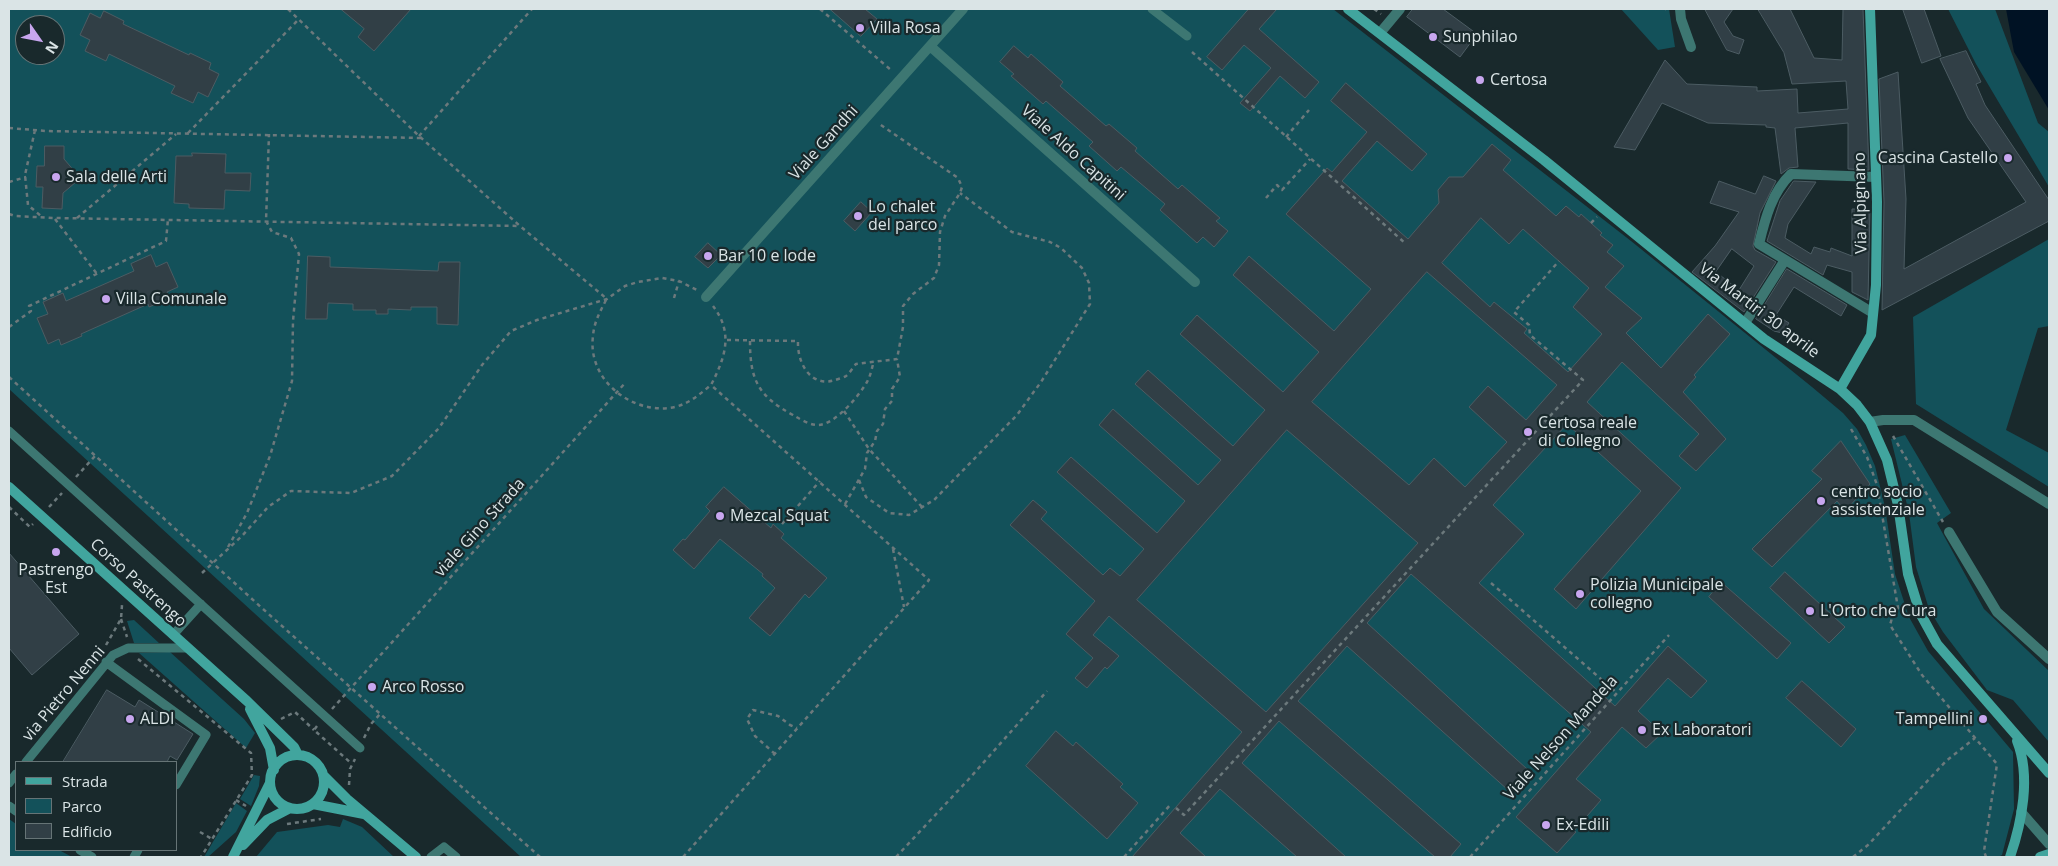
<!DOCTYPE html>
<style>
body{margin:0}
#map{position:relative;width:2058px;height:866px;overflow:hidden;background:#19292c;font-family:"Open Sans",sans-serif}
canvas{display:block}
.frame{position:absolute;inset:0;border:10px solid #dae4e6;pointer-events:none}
.legend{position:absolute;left:15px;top:761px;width:162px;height:90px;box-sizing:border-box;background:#19292c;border:1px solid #667476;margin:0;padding:6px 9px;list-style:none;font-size:15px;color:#dae4e6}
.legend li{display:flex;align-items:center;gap:10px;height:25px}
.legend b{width:25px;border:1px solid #667476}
.north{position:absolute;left:15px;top:15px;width:50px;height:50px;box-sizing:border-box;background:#19292c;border:1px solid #667476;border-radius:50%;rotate:123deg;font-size:14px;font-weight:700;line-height:20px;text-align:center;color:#dae4e6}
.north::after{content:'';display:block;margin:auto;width:18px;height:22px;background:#c8a6ef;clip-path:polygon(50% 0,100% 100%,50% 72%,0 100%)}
</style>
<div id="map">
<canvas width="2058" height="866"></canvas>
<div class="frame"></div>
<ul class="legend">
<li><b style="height:6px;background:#41a59e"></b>Strada</li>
<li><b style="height:14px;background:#13515a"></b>Parco</li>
<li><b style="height:14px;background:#313f46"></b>Edificio</li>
</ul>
<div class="north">N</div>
</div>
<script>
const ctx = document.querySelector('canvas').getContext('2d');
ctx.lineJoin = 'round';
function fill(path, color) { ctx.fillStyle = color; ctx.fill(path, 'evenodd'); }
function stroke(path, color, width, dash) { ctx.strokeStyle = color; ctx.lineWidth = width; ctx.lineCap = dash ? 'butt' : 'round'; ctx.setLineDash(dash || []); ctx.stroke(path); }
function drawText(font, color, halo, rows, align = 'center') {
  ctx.font = font + ' "Open Sans",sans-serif'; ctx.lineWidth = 4.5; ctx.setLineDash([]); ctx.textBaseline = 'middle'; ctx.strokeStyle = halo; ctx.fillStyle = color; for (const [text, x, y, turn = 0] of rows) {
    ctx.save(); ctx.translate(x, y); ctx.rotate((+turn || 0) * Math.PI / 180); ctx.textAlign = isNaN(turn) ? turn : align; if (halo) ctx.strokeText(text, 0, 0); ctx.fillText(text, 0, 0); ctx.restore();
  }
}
fill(new Path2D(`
 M9,9H1333L1631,241L1812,387L1843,413L1857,429L1866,445L1875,466L1885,507L1895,574L1909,617L1928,651L2013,752L2014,809L2002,855L1998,857H521L9,389ZM25,25H55V55H25Z
 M1621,9H1669L1675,47L1658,50Z
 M1948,9H1995L2038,123L2049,132V187L1976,64Z
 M2049,239V326L2038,328L2006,430L2049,453V487L1916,404L1913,317Z
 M1905,435L1951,513L1937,523L1984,609L2049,671V742L2013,700L1987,690L1943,632L1929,609L1916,567L1909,513L1891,439Z
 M134,620L159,643H134L127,621Z
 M170,652L244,719L255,733L246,748L139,653Z
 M254,775L260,776L259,786L251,806L240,799Z
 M236,803L247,811L236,832L208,857H204Z
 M9,819L16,824V850H59L72,857H9Z
 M343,819L362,827L394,857H256L277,832L328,825L340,827Z`), '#13515a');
fill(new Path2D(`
 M2006,9H2049V110L2014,52Z`), '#001224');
const building = new Path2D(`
 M341,9H411L374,51L358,37L364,29Z
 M830,9H865L877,19L861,36Z
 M1249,9H1277L1259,29L1319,82L1305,98L1280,76L1250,111L1240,103L1271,68L1244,45L1222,70L1207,57Z
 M1413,9H1443L1477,34L1460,57L1407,17Z
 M1705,9H1733L1724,22L1733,36L1744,40L1739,54L1727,50Z
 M1758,9H1790L1814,58L1842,60L1843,9H1863L1869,170L1848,169V123L1795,128L1798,167L1789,168L1781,174L1775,128L1766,127V125L1708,123L1662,103L1635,150L1614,147L1665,60L1687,84L1757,87V91L1797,89L1798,113L1848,109L1846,81L1792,84L1784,53Z
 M1903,9H1924L1941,56L1922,63Z
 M104,11L124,21L123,24L189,55L190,53L211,63L209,69L219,74L208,97L198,92L193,103L171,93L175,86L109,54L106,61L85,51L90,40L80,35L90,13L100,18Z
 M1014,46L1028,58L1031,54L1063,82L1060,86L1106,126L1109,124L1137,148L1135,151L1178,189L1182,185L1220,218L1216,221L1228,231L1214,247L1203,237L1197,243L1160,210L1165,204L1121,167L1117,171L1089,146L1093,142L1046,101L1043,104L1011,76L1014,74L1000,62Z
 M1966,51L1981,82L1976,84L1985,105L2049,200V221L1882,310L1884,202L1879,79L1898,72L1906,199L1904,269L2026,202L1968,118L1940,59Z
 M1346,83L1427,154L1412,171L1377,141L1342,181L1408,239L1439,203L1438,190L1449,177H1463L1492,144L1511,160L1503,170L1556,216L1566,206L1579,217L1581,214L1602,233L1600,235L1613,245L1607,252L1624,266L1605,287L1642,318L1626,333L1661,368L1708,314L1730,334L1694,375L1696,377L1683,392L1726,439L1696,471L1679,456L1699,434L1622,362L1587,402L1681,488L1576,609L1554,589L1641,491L1567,424L1493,505L1524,534L1479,583L1615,706L1668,646L1707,681L1691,698L1668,678L1638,711L1662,733L1646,748L1622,727L1576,779L1601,800L1574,831L1576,832L1557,853L1516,817L1591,732L1411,574L1367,623L1527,769L1508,790L1347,646L1298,701L1461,844L1450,857H1435L1279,721L1242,763L1346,857H1297L1220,789L1180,833L1206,857H1132L1242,732L1109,616L1093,635L1119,656L1107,669L1105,667L1087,688L1075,678L1093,658L1066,634L1095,601L1010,525L1033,500L1047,512L1041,519L1103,575L1110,568L1120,576L1144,549L1057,472L1071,457L1157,533L1185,501L1099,425L1113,409L1198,485L1221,460L1135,384L1148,370L1233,446L1265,410L1180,334L1197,315L1283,392L1319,352L1233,275L1249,256L1334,331L1371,289L1286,214L1327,168L1332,172L1367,132L1331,101ZM1481,218L1509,244L1523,229L1589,288L1573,307L1602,334L1568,372L1524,333L1527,329L1494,302L1490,307L1442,263ZM1427,272L1557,385L1526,420L1488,386L1469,407L1507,442L1465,487L1434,458L1409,485L1312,402ZM1287,430L1418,543L1266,712L1137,600Z
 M45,146H64V159L76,173V182L63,193L62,209L42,208L43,187H36L37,166H44Z
 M192,153L226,154L225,173H251L250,191L225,190L224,209L189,208V204L174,203L176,156H192Z
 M1764,176L1776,181L1760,213L1753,246L1755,250L1776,262L1744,312L1692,272L1715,246L1739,212L1710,203L1719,181L1755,194ZM1732,249L1754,266L1739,290L1716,272Z
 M1794,181L1816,182L1788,224L1785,238L1811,254L1814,247L1830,252L1831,248L1852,256V209H1870L1868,300L1852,292V272L1827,265L1823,275L1767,241L1780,201Z
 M861,202L872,212L855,231L844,221Z
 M708,243L721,255L708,268L695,257Z
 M151,255L156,267L167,262L178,287L167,292L170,298L149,307L148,304L81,334L82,336L61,345L59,339L48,344L37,318L48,314L43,302L63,293L66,301L134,271L131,264Z
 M308,256L330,257V267L438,271L439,262H460L458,325L437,324V307H411V310L388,309V314H376V310H353V304L328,303L327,319H306Z
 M1787,269L1847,305L1841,316L1794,287L1776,315L1789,323L1782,333L1774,331L1756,319Z
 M1841,441L1870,484L1845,511L1837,501L1772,567L1752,549L1822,479L1812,471Z
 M724,487L771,528L773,524L784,534L781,538L827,578L809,598L805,594L770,636L749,618L775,588L762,576L763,574L720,539L694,569L673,550L683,539L685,540L710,511L706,507Z
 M9,553L79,634L32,675L9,648Z
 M1785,572L1845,627L1829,643L1770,588Z
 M1721,582L1791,643L1777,659L1709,597Z
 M1802,681L1856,729L1841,747L1786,698Z
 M107,690L135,707L139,700L193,734L177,760L170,756L167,762H63Z
 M1056,731L1073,746L1076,742L1123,784L1120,787L1138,803L1107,839L1026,766Z`);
fill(building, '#313f46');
stroke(building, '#4c5c63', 1);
stroke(new Path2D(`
 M288,9L419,136L520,226L607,299
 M820,9L891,70
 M1374,9L1381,14
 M1665,9H1666
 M1192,52L1406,244
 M9,128L46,131L422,138
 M35,130L25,175L28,205L41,216
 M188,133L299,19
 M419,136L532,9
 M1286,137L1309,110
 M9,182L26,177
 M1266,198L1277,185L1282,190L1310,159
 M9,214L15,216L55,218L520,226
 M77,218L176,134
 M55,219L97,274
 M1591,223L1597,217
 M674,298L679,281
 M606,300C600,312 594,322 593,336C587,381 634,416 675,407C690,403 700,394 711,385
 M9,327L31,311L29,306L166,241L168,219
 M727,340L798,341C797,362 810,388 835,380C838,379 843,378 846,376C850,373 853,367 856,364L897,359L903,327V306L913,294L934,278L939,265L940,232L945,216L960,193L962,187L958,178L878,123
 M750,341C750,380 758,396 793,415C800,419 809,425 818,425C835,425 861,394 868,380C871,374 872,367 874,361
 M9,377L263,609L540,857
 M844,411L869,449L922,507
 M1851,429L1867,457L1877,485L1898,608L1892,618L1890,625L1922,675L1997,764L1984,851L1986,857
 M1893,436L1943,522
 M76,477L95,456
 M859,480L866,497L889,513L909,515L934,500L1017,415L1041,382L1090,304L1089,283L1082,268L1061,248L1050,242L1012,232L960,193
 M845,504L865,469L867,453L875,441L877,431L883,424L885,409L892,401V389L900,377L897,359
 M9,507L30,527L33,524
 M49,507L62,493
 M782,524L820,481
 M228,547L247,513L270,456L292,381L293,321L299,254L291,238L272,232L266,221L269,134
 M893,549L904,607
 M202,573L242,536L268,507L291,491L351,493L392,476L439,428L482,365L511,331L537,320L607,299L625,286L638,282L662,278L679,281L697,290
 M1491,583L1617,693
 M121,619L127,637
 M106,645L121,619L122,605
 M138,659L251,753L252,775L201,857
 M332,709L626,382
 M281,719L295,712L314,730
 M317,726L314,730L352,764
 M364,738L371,724L380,714
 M775,754L755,736L747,719L753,710L778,716L790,725L797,728
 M349,785L350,769L355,759
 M236,800L246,806
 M1176,808L1184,815L1583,380L1530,335L1529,325L1514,312L1559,261
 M287,824L321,819
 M200,832L212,839
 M683,857L929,580L711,385C725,358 734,333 713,306
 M896,857L968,780L1047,691
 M1124,857L1171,804
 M1470,857L1669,635
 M1853,857L1868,845L1946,761L1975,738`), '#6c797c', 2.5, [4, 4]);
stroke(new Path2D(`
 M1152,9L1187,36
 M9,431L360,748
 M173,635L201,604
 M106,662L206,735L176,785
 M26,762L113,655L128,648H187
 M9,783L16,774
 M9,806L16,811
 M80,850L92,857
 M134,857L138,850
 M431,857L444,847L456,857`), '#3d7772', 9);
stroke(new Path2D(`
 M1680,9L1681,19L1691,47
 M1380,33L1400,9
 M930,46L1195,282
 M706,297L963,9
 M1873,313L1759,244C1765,219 1772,192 1791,174L1876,177
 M1745,323L1785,260
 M1870,422L1883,420H1914L2049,504
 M1949,532L1997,612L2049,659
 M2021,812L2049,844`), '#3d7772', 10);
stroke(new Path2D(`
 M1348,9L1544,160L1764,339L1840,389L1857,405L1870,422L1887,460L1898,505L1908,574L1920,613L1937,644L2049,773
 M1840,389L1871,335L1876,285L1877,202L1870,9
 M9,487L247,701L294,747L297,753
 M250,709L270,748L274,770
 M270 782a27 27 0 1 1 54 0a27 27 0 1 1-54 0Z
 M324,776L347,799L416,857
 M313,804L364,814
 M243,845L267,820L290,808
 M233,857L270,783
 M2010,857C2022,822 2031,776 2017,741
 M2040,857L2049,854`), '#41a59e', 10);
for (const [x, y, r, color] of [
 [860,28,5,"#c8a6ef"],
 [1433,37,5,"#c8a6ef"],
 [1480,80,5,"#c8a6ef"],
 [2008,158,5,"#c8a6ef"],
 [56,177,5,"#c8a6ef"],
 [858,216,5,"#c8a6ef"],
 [708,256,5,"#c8a6ef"],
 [106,299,5,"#c8a6ef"],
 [1528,432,5,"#c8a6ef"],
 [1821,501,5,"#c8a6ef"],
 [720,516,5,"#c8a6ef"],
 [56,552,5,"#c8a6ef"],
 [1580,594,5,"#c8a6ef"],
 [1810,611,5,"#c8a6ef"],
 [372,687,5,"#c8a6ef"],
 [130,719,5,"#c8a6ef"],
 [1983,719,5,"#c8a6ef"],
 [1642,730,5,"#c8a6ef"],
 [1546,825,5,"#c8a6ef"]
]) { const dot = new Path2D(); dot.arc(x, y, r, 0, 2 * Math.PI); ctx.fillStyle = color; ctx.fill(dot); stroke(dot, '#19292c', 2); }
drawText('16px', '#dae4e6', '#19292c', [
 ["Villa Rosa",870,28],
 ["Sunphilao",1443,37],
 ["Certosa",1490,80],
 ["Cascina Castello",1998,158,"right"],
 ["Sala delle Arti",66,177],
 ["Lo chalet",868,207],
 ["del parco",868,225],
 ["Bar 10 e lode",718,256],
 ["Villa Comunale",116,299],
 ["Certosa reale",1538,423],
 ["di Collegno",1538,441],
 ["centro socio",1831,492],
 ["assistenziale",1831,510],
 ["Mezcal Squat",730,516],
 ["Pastrengo",56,570,"center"],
 ["Est",56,588,"center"],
 ["Polizia Municipale",1590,585],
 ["collegno",1590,603],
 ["L'Orto che Cura",1820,611],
 ["Arco Rosso",382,687],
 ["ALDI",140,719],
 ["Tampellini",1973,719,"right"],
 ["Ex Laboratori",1652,730],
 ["Ex-Edili",1556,825]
], 'left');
drawText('16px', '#dae4e6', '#19292c', [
 ["Viale Gandhi",824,143,-48],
 ["Viale Aldo Capitini",1073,153,42],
 ["Via Alpignano",1861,203,-91],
 ["Via Martiri 30 aprile",1759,311,37],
 ["viale Gino Strada",480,528,-48],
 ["Corso Pastrengo",138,583,42],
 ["via Pietro Nenni",64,694,-50],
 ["Viale Nelson Mandela",1561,738,-48]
]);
</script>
